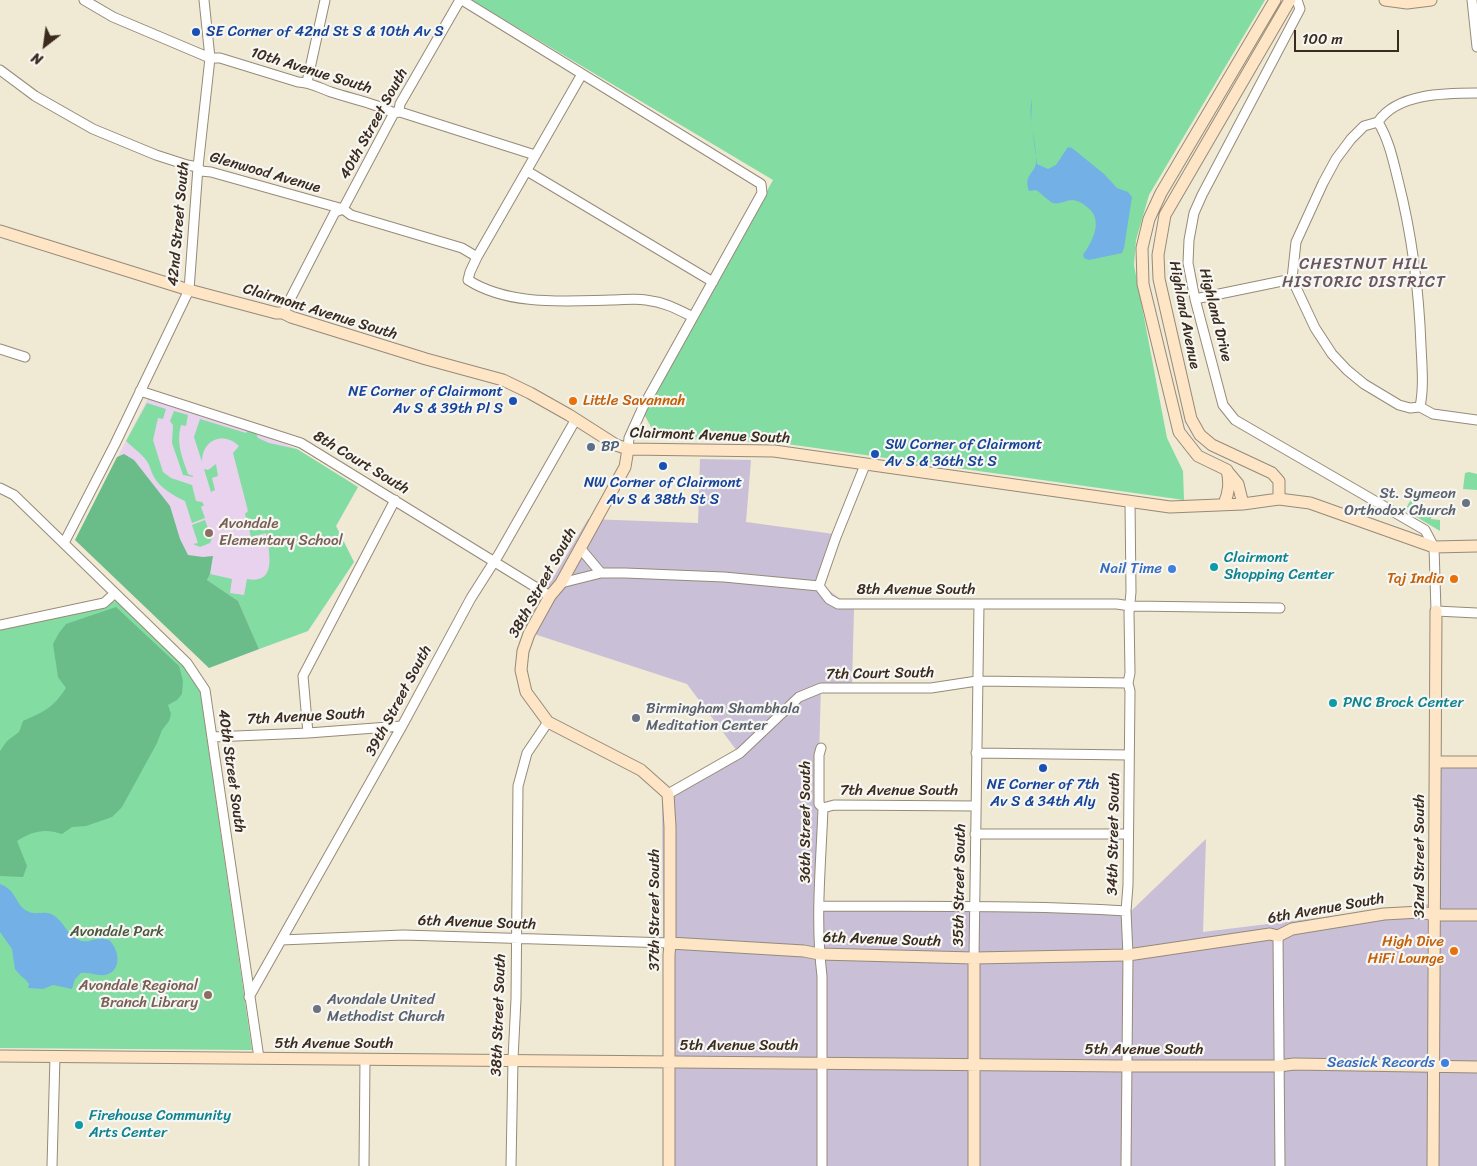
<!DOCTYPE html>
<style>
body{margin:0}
#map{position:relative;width:1477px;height:1166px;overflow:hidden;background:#f0e9d4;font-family:Sriracha,sans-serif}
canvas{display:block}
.north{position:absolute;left:20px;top:20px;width:50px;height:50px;-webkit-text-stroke:4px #f6f6f2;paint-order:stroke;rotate:210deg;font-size:14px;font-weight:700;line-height:20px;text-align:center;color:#3b2a1e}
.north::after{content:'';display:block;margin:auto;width:18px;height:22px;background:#3b2a1e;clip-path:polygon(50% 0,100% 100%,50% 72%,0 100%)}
.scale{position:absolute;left:1294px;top:30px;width:105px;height:22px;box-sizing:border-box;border:2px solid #3b2a1e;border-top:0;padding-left:6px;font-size:15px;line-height:18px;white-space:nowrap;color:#3b2a1e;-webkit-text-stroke:4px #f6f6f2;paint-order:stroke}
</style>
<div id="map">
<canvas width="1477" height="1166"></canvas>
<div class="north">N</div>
<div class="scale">100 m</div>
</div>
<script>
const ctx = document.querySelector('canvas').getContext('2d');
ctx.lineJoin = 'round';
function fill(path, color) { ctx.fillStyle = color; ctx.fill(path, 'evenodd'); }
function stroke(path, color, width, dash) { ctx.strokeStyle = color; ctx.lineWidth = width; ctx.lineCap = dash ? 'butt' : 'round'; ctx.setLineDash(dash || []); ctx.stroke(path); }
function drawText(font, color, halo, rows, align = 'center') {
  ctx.font = font + ' Sriracha,sans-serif'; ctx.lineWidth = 4.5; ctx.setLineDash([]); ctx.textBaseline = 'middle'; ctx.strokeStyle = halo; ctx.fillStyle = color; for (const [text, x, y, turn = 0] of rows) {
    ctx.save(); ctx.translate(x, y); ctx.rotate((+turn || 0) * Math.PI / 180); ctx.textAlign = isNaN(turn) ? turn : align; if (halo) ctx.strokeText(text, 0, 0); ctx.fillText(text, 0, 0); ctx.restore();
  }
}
fill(new Path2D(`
 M149,396L249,429L297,449L358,487L336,526L354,562L308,631L209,668L75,540Z`), '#e9d2ee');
fill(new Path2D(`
 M700,459L751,460L746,522L841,535L823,586L854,609L852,684H821L815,908L1132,910L1206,839L1203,932L1438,903L1440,768H1477V1166H665L662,796L737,751L687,684L522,630L588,519L698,523Z`), '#c9bfd7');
fill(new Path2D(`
 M471,0H1265L1149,195L1136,240L1134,265L1167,438L1183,471L1184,500L780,443L657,438L644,414L773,180Z
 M147,403L166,409L163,419L158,418L153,440L163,472L171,478L192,485L196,501L202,502L204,505L201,507L205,518L192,523L185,501C174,496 160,488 154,477C151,472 150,465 146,460C140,452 133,448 126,441Z
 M174,411L188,415L186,426L181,425C176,444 182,456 188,474L193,476V477L183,475L172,443L173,425L170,421Z
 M200,419L246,433L249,429L255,431L258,438L269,443L297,449L358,487L336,526L354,562L308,631L259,649L238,601L207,580L210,574L232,579L230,593L244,595L247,579C278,585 269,551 266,533L251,537L245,514L248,511L233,453L239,446C223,431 202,440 202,462L194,437Z
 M216,464L218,476L212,478L215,490L211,492L204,469L208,470Z
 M1469,472L1477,474V490L1463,489L1465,473Z
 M1410,501L1432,511L1431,519L1440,520V531L1405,510Z
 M205,520L209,531L212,530L213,536L210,543L200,547L193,544L198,543L192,525Z
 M116,601L186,667L200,690L252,1050L0,1048V629Z`), '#83dca2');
fill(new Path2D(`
 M124,454L134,460L170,506L180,539L188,555L203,557L213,556L210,574L207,580L238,601L259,649L209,668L75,540L117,457Z
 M116,607L179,666L183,681L182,694L177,700L168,705L171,714L169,721L162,730L157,743L122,807L112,817L86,826L72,827L62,834C45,828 32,831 17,841L27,866L23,877L0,876V751L7,741L19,732L23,721C45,711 53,708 66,688L58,677L53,644L59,633L66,624Z`), '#6abc88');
fill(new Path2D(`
 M1032,99L1031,121L1037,164L1048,169L1056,165L1068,147L1072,148L1104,174L1117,188L1128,192L1132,197L1124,248L1122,253L1089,260L1084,258L1083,255C1093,241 1104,219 1087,207C1082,203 1079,201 1073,200C1066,200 1057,206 1051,202C1046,199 1041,193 1036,190L1029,191C1023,174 1036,173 1036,162C1037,139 1027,123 1032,99Z
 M0,884C17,890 15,905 27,911C35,916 44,910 53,915C65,922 67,937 82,941C90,943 96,936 109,940C119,949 123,971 105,975C97,976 89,972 81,973L75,979L72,989L53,985L43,989L28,988L29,984L26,980L21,976L15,969L12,949L0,932Z`), '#72b0e5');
const street = new Path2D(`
 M84,0L113,17L210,58H220L298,82C309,82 320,88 331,92C352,99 375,103 394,113L400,112L535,155
 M462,0L761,184L762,193L643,407L629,438L628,449
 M1297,0L1300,9L1202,195L1194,213L1189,240L1188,263L1195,299L1223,405L1235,420L1425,530L1434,547L1436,611L1477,613
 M1472,0L1477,47
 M0,70L35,96L93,129L156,155L187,165L198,167L201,171L211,172L343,209L351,215L462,248L477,257
 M582,74L477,257L470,272L468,280C509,306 564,301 611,300C623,300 635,298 646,300C664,302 677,309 693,317
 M307,82L325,0
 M1477,93C1446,93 1397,93 1378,122L1364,126L1351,139L1336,159L1323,183L1296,242L1292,279L1315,328L1332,354L1347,370L1364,384L1399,405L1410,408L1420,407L1433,414L1477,420
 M1378,122C1389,140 1393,160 1398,180C1412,235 1419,290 1421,346C1422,367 1424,387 1420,407
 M527,171L713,282
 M1195,299L1292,279
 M283,313L335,212L343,209L394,113L399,110L400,104L460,0
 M0,349L25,357
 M140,391L301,443L550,596
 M0,488L14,495L187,663L205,690L259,1058
 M64,543L115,444L189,290L198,167L210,58L204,0
 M580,548L601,573
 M561,583L601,573H625L724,577L819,586L829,599L838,604H1117L1130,606L1280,608
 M819,586L836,537L865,465
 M0,625L104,603L115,593
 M308,733L303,676L395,500
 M212,737L308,733L402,726
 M821,748L819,755V804L823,808C821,864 815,920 822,976V1166
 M976,753L1129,755
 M668,794L740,753L799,697L821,688H931L977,681L1128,683
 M823,808L834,805L976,806
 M975,834H1128
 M820,906C922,907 1024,905 1126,911
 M1278,936L1280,1166
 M281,940L403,935L670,943
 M974,958L979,604
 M249,997L402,726L471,598L499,554L576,419
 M52,1166L55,1056
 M364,1166L365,1059
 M511,1166L513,1059L516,999L518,786L527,753L548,722
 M1126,1166L1128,955L1126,911L1128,885L1130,691L1128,683L1130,673L1129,613L1131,592L1130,502`);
const secondary = new Path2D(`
 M1385,0L1407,3L1431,0
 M0,231L189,290L276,313H283L291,317L426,359L503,380L530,393L569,415L616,445L628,449L774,451L1170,507L1243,504L1279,499L1310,503L1434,547L1477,546
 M628,449L625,467L561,583L550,596L529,634L523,651L521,670L526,692L548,722L641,770L668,794L670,827V943L669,955V1166
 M1228,472L1238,484L1243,504
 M1279,499V481L1272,473L1212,445L1200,435L1191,419L1159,279L1158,255L1165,215L1290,0
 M1224,504C1229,492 1230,483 1227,470L1198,456L1179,432L1143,284L1142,248L1149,219L1161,193L1275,0
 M1436,762H1477
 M670,943L804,951L819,954L974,958L1128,955L1270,934L1278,936L1292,929L1384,914L1420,912L1435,915H1477
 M0,1056L1126,1066H1279L1294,1064L1477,1067
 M974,1166V958
 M1433,1166L1436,611`);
stroke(street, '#968a79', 11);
stroke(secondary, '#968a79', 13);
stroke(street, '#fff', 9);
stroke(secondary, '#fde5c5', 11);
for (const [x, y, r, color] of [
 [196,32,5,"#1a4fb4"],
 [513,401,5,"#1a4fb4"],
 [573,401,5,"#e8710a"],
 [591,447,5,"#5c6f8a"],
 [875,454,5,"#1a4fb4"],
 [663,466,5,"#1a4fb4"],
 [1466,503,5,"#6b7280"],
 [209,533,5,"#8d6e63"],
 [1214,567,5,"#0f9aa8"],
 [1172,569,5,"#3f7fe0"],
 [1454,579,5,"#e8710a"],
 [1333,703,5,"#0f9aa8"],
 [636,718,5,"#6b7280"],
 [1043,768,5,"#1a4fb4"],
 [1454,951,5,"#e8710a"],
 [208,995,5,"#8d6e63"],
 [317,1009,5,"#6b7280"],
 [1445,1063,5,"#3f7fe0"],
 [79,1125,5,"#0f9aa8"]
]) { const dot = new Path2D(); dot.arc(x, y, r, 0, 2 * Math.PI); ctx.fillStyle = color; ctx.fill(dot); stroke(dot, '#f6f6f2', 2); }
drawText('15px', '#164399', '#f6f6f2', [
 ["SE Corner of 42nd St S & 10th Av S",206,32],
 ["NE Corner of Clairmont",503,392,"right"],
 ["Av S & 39th Pl S",503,409,"right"],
 ["SW Corner of Clairmont",885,445],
 ["Av S & 36th St S",885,462],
 ["NW Corner of Clairmont",663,483,"center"],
 ["Av S & 38th St S",663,500,"center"],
 ["NE Corner of 7th",1043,785,"center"],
 ["Av S & 34th Aly",1043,802,"center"]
], 'left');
drawText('15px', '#3b2a1e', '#f6f6f2', [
 ["10th Avenue South",311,71,17],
 ["40th Street South",374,124,-61],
 ["Glenwood Avenue",265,173,16],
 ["42nd Street South",179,224,-85],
 ["Clairmont Avenue South",320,312,17],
 ["Highland Avenue",1184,315,79],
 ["Highland Drive",1215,315,76],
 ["Clairmont Avenue South",710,436,2],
 ["8th Court South",361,463,31],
 ["38th Street South",543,583,-61],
 ["8th Avenue South",916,590],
 ["7th Court South",880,674,-1],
 ["39th Street South",399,701,-62],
 ["7th Avenue South",306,717,-3],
 ["40th Street South",231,771,82],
 ["7th Avenue South",899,791],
 ["36th Street South",806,822,-90],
 ["34th Street South",1114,834,-89],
 ["32nd Street South",1420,856,-90],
 ["35th Street South",960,885,-89],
 ["6th Avenue South",1326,909,-10],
 ["37th Street South",655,910,-90],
 ["6th Avenue South",477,923,2],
 ["6th Avenue South",882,940,2],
 ["38th Street South",499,1015,-88],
 ["5th Avenue South",334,1044],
 ["5th Avenue South",739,1046],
 ["5th Avenue South",1144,1050]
]);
drawText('15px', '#c56008', '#f6f6f2', [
 ["Little Savannah",583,401,"left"],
 ["Taj India",1444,579],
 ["High Dive",1444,942],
 ["HiFi Lounge",1444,959]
], 'right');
drawText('15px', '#4e5e75', '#f6f6f2', [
 ["BP",601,447]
], 'left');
drawText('15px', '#5b616d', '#f6f6f2', [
 ["St. Symeon",1456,494,"right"],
 ["Orthodox Church",1456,511,"right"],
 ["Birmingham Shambhala",646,709],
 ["Meditation Center",646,726],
 ["Avondale United",327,1000],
 ["Methodist Church",327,1017]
], 'left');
drawText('15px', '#785e54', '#f6f6f2', [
 ["Avondale",219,524],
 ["Elementary School",219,541],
 ["Avondale Regional",198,986,"right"],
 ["Branch Library",198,1003,"right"]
], 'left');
drawText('15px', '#0d838f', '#f6f6f2', [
 ["Clairmont",1224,558],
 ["Shopping Center",1224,575],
 ["PNC Brock Center",1343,703],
 ["Firehouse Community",89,1116],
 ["Arts Center",89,1133]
], 'left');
drawText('15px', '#366cbe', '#f6f6f2', [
 ["Nail Time",1162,569],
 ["Seasick Records",1435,1063]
], 'right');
drawText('15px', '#4d563f', '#f6f6f2', [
 ["Avondale Park",117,932]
]);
ctx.letterSpacing = '1px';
drawText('16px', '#69555d', '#f6f6f2', [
 ["CHESTNUT HILL",1364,265],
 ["HISTORIC DISTRICT",1364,283]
]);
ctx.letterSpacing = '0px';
</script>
